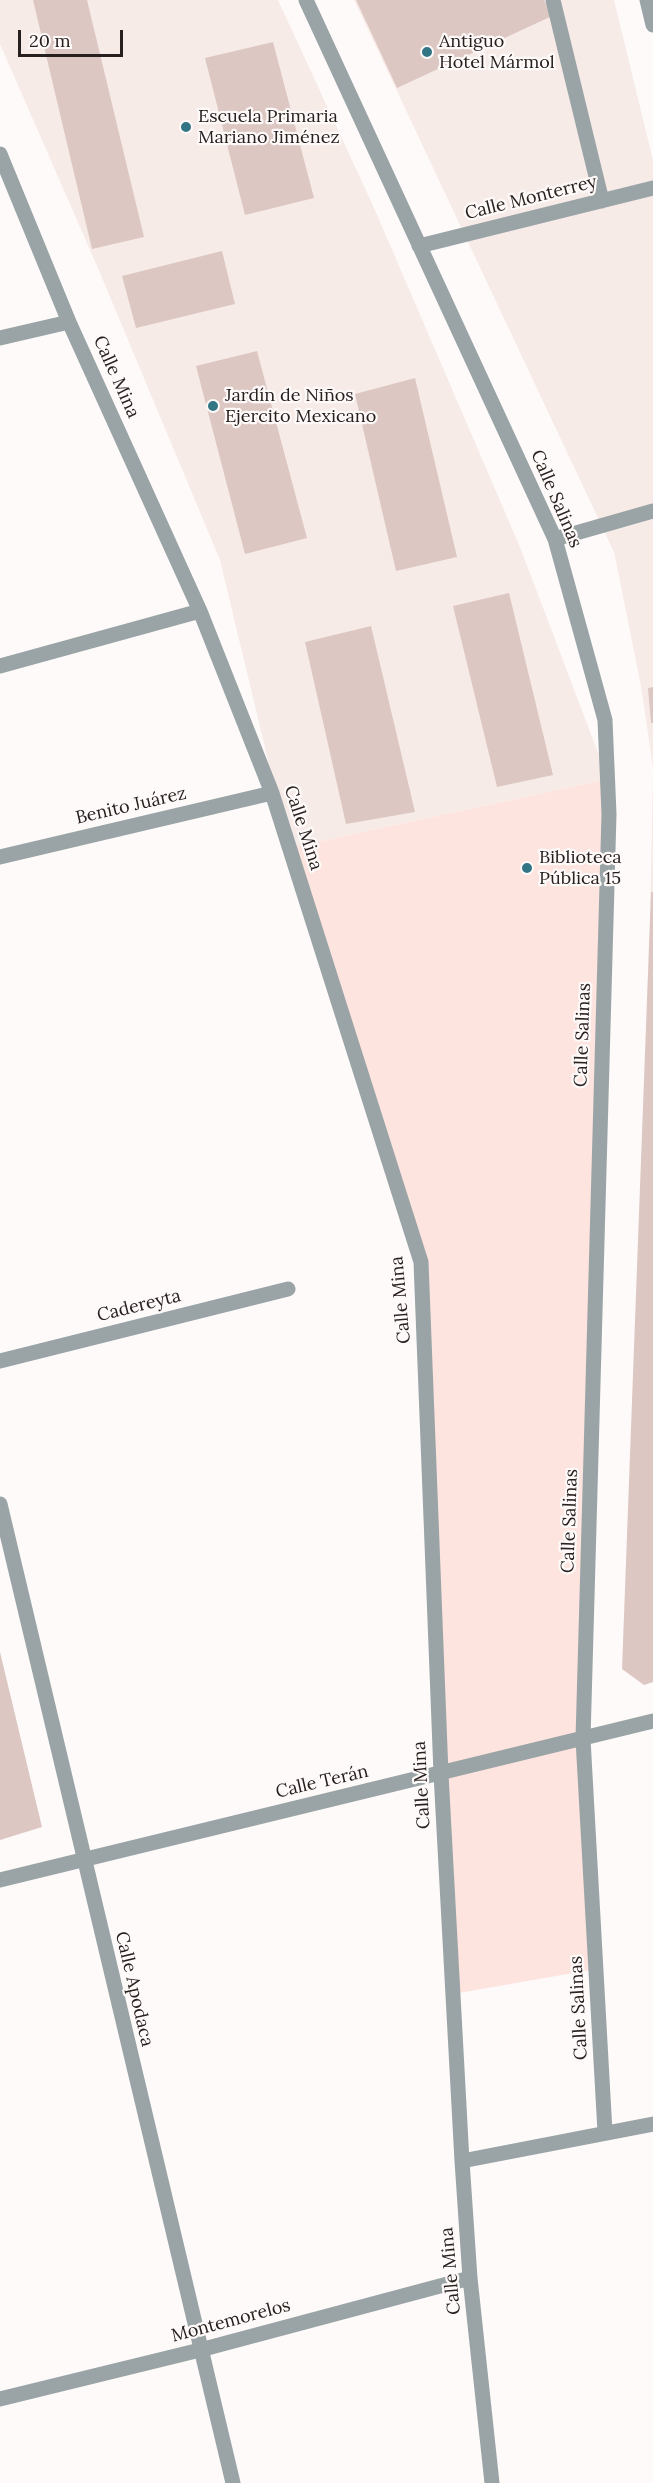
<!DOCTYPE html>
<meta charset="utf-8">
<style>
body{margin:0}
#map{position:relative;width:653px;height:2483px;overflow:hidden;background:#fefaf9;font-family:Lora,serif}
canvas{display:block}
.scale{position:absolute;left:18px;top:30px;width:105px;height:27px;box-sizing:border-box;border:3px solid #28201e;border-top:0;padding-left:8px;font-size:18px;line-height:21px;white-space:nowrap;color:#28201e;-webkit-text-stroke:4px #fefaf9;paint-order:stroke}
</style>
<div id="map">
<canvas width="653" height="2483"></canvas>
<div class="scale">20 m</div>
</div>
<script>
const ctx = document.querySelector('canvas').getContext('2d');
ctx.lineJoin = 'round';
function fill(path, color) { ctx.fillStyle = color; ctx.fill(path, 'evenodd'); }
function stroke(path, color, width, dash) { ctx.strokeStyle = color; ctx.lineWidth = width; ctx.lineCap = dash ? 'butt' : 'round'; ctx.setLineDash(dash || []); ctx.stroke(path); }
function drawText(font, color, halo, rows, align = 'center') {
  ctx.font = font + ' Lora,serif'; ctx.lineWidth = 4.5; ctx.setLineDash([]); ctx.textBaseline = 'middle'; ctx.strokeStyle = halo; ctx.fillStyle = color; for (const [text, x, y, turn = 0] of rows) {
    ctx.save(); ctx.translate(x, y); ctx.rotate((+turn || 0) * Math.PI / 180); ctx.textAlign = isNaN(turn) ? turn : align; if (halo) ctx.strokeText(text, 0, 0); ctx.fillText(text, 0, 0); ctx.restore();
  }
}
fill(new Path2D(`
 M0,0H278L375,210L520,547L608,779L289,848L220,560L100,273L0,44Z
 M354,0H614L653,160V1669L636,1657L653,768L641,686L614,552Z`), '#f7ebe8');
fill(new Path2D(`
 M608,779L583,1739L596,1969L453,1994L421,1262L289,848Z`), '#fde4de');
fill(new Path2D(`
 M33,0H87L144,237L92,249Z
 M356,0H544L552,16L397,88Z
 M273,42L314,198L245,215L205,58Z
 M222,251L235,304L136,328L122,276Z
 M257,351L307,538L245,554L196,366Z
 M415,378L457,557L396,571L355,394Z
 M509,593L553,775L497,787L453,606Z
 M371,626L415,812L346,824L305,642Z
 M653,687V723H651L648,688Z
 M651,892H653V1682L644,1685L622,1669Z
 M0,1652L42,1827L0,1840Z`), '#ddc7c2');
stroke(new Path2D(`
 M306,0L555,539L605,720L609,814L583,1739L605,2132
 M553,0L602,201
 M647,0L653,25
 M0,154L69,322L200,611L272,793L421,1262L441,1774L462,2161L470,2278L492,2483
 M419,246L653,188
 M0,338L69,322
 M555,539L653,511
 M0,666L200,611
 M0,857L272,793
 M0,1361L288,1289
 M0,1504L233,2483
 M0,1880L653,1721
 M462,2161L653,2124
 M0,2399L200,2350L470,2278`), '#9aa4a6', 15);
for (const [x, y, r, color] of [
 [427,52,6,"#327585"],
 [186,127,6,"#327585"],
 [213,406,6,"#327585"],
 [527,868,6,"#327585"]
]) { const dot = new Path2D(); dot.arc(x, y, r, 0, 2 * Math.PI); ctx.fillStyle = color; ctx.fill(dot); stroke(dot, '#fefaf9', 2); }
drawText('18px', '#28201e', '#fefaf9', [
 ["Antiguo",439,42],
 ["Hotel Mármol",439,63],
 ["Escuela Primaria",198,117],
 ["Mariano Jiménez",198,138],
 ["Jardín de Niños",225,396],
 ["Ejercito Mexicano",225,417],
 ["Biblioteca",539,858],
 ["Pública 15",539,879]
], 'left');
drawText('18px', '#28201e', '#fefaf9', [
 ["Calle Monterrey",531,198,-14],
 ["Calle Mina",116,377,66],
 ["Calle Salinas",556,499,67],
 ["Benito Juárez",131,806,-13],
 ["Calle Mina",303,828,72],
 ["Calle Salinas",583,1035,-88],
 ["Calle Mina",401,1300,-95],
 ["Cadereyta",139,1306,-14],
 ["Calle Salinas",570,1521,-88],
 ["Calle Terán",322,1782,-13],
 ["Calle Mina",422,1785,-93],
 ["Calle Apodaca",134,1989,77],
 ["Calle Salinas",579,2008,-93],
 ["Calle Mina",451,2271,-95],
 ["Montemorelos",231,2321,-15]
]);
</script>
